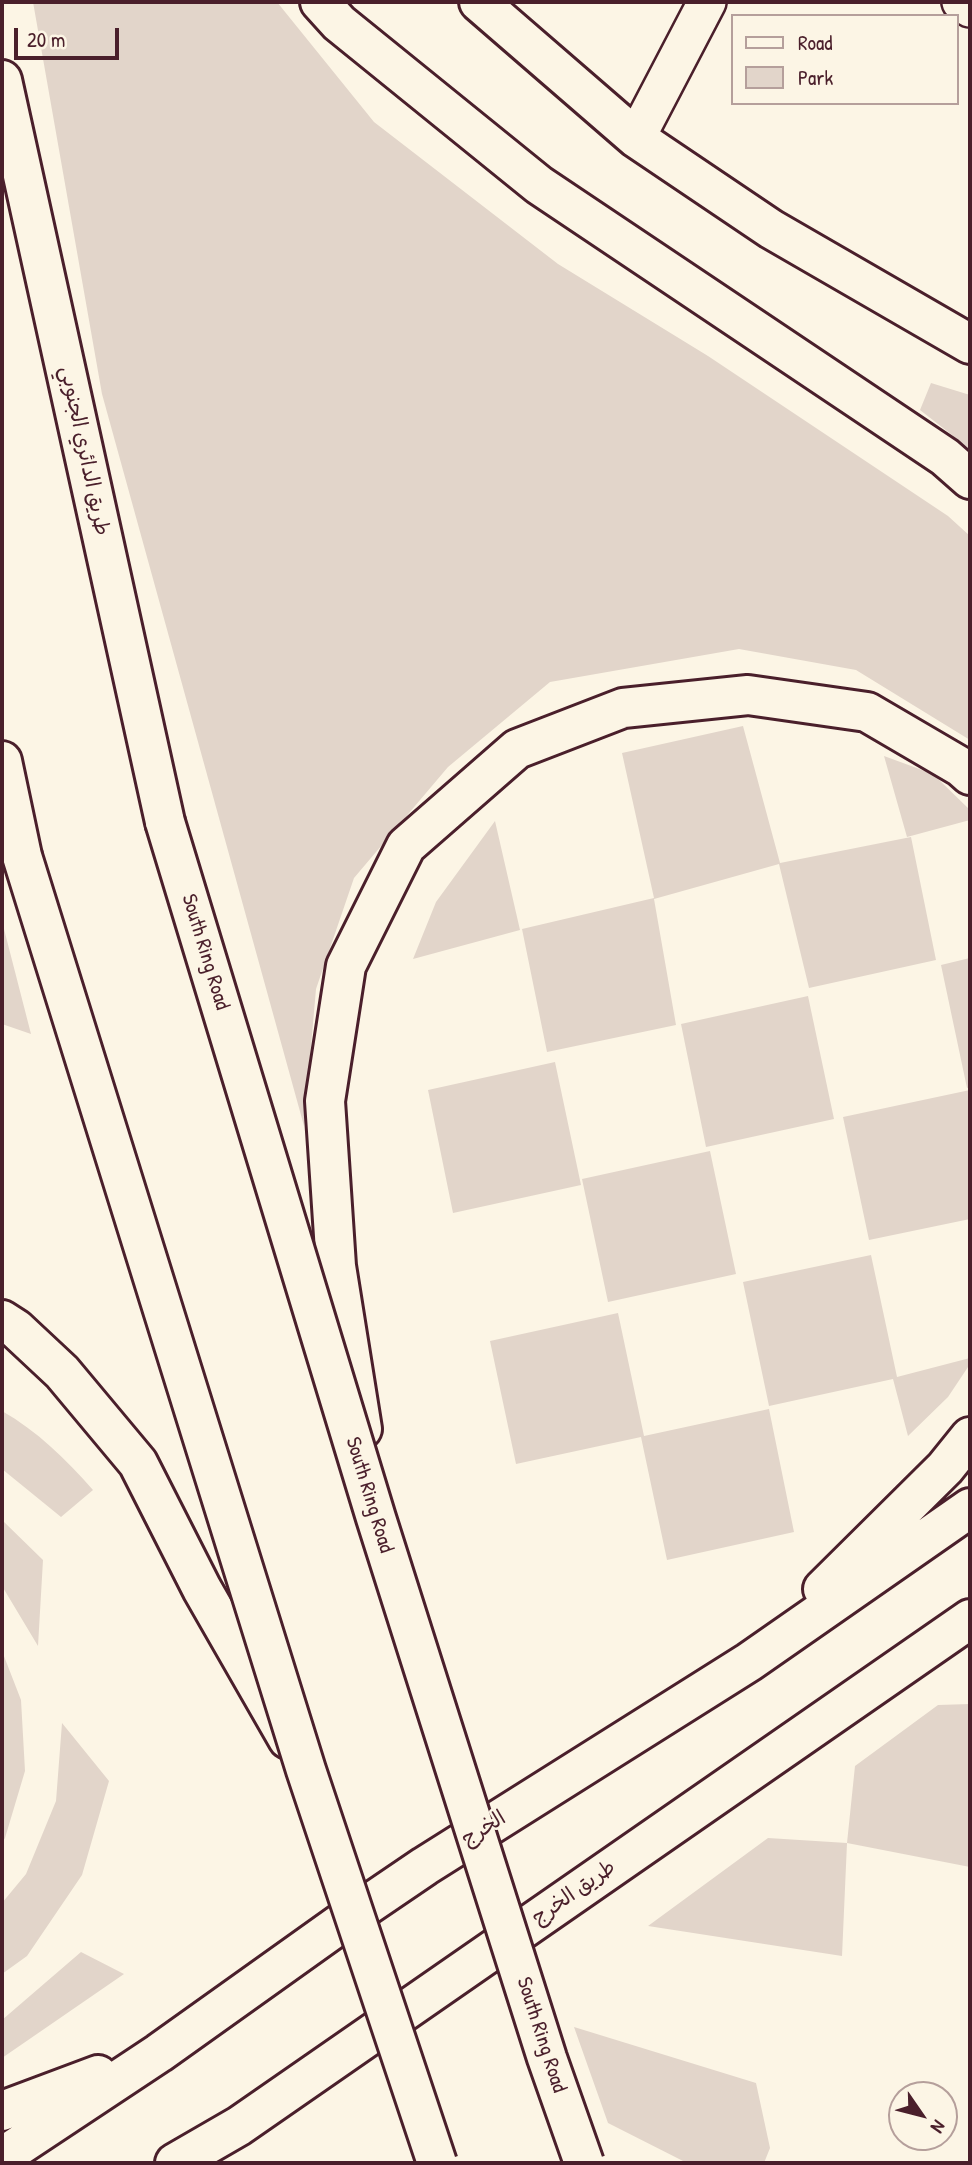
<!DOCTYPE html>
<meta charset="utf-8">
<style>
body{margin:0}
#map{position:relative;width:972px;height:2165px;overflow:hidden;background:#fcf5e5;font-family:"Patrick Hand",sans-serif}
canvas{display:block}
.frame{position:absolute;inset:0;border:4px solid #4a1f2b;pointer-events:none}
.legend{position:absolute;left:731px;top:14px;width:228px;height:91px;box-sizing:border-box;background:#fcf5e5;border:2px solid #b59f9b;margin:0;padding:9px 12px;list-style:none;font-size:21px;color:#4a1f2b}
.legend li{display:flex;align-items:center;gap:14px;height:35px}
.legend b{width:35px;border:2px solid #b59f9b}
.north{position:absolute;left:888px;top:2081px;width:70px;height:70px;box-sizing:border-box;background:#fcf5e5;border:2px solid #b59f9b;border-radius:50%;rotate:125deg;font-size:19px;font-weight:700;line-height:28px;text-align:center;color:#4a1f2b}
.north::after{content:'';display:block;margin:auto;width:24px;height:32px;background:#4a1f2b;clip-path:polygon(50% 0,100% 100%,50% 72%,0 100%)}
.scale{position:absolute;left:14px;top:28px;width:105px;height:32px;box-sizing:border-box;border:4px solid #4a1f2b;border-top:0;padding-left:9px;font-size:21px;line-height:24px;white-space:nowrap;color:#4a1f2b;-webkit-text-stroke:5px #fcf5e5;paint-order:stroke}
</style>
<div id="map">
<canvas width="972" height="2165"></canvas>
<div class="frame"></div>
<ul class="legend">
<li><b style="height:9px;background:#fcf5e5"></b>Road</li>
<li><b style="height:19px;background:#e2d5ca"></b>Park</li>
</ul>
<div class="north">N</div>
<div class="scale">20 m</div>
</div>
<script>
const ctx = document.querySelector('canvas').getContext('2d');
ctx.lineJoin = 'round';
function fill(path, color) { ctx.fillStyle = color; ctx.fill(path, 'evenodd'); }
function stroke(path, color, width, dash) { ctx.strokeStyle = color; ctx.lineWidth = width; ctx.lineCap = dash ? 'butt' : 'round'; ctx.setLineDash(dash || []); ctx.stroke(path); }
function drawText(font, color, halo, rows, align = 'center') {
  ctx.font = font + ' "Patrick Hand","Playpen Sans Arabic",sans-serif'; ctx.lineWidth = 5; ctx.setLineDash([]); ctx.textBaseline = 'middle'; ctx.strokeStyle = halo; ctx.fillStyle = color; for (const [text, x, y, turn = 0] of rows) {
    ctx.save(); ctx.translate(x, y); ctx.rotate((+turn || 0) * Math.PI / 180); ctx.textAlign = isNaN(turn) ? turn : align; if (halo) ctx.strokeText(text, 0, 0); ctx.fillText(text, 0, 0); ctx.restore();
  }
}
fill(new Path2D(`
 M33,2H277L374,122L558,264L708,356L948,516L970,536V740L856,670L739,649L550,682L448,767L354,878L316,989L304,1126L102,394Z
 M931,383L970,395V449L920,410Z
 M743,726L780,863L911,837L936,960L809,988L779,864L654,899L676,1025L547,1052L522,929L654,898L622,753Z
 M884,756L933,774L970,810V820L907,837Z
 M495,821L520,930L413,959L436,902Z
 M2,928L4,929L31,1034L2,1024Z
 M970,958V1087L967,1088L941,965Z
 M808,996L834,1119L706,1147L681,1024Z
 M555,1062L581,1185L453,1213L428,1090Z
 M970,1090V1219L869,1240L843,1117Z
 M710,1151L736,1274L608,1302L582,1179Z
 M871,1255L897,1377L970,1358V1364L948,1397L908,1436L893,1379L769,1406L743,1282Z
 M618,1313L644,1436L769,1409L794,1532L667,1560L641,1437L516,1464L490,1341Z
 M2,1411C37,1431 66,1459 93,1490L61,1517L2,1469Z
 M2,1520L43,1560L38,1646L2,1586Z
 M2,1651L21,1700L25,1771L5,1838L2,1843Z
 M970,1704V1867L847,1843L842,1956L648,1926L768,1838L847,1843L855,1766L938,1705Z
 M62,1723L109,1781L82,1875L27,1956L2,1974V1903L26,1874L56,1801Z
 M81,1952L124,1974L2,2058V2020Z
 M574,2027L756,2083L770,2148L764,2163H687L608,2123Z`), '#e2d5ca');
const street = new Path2D(`
 M961,2L970,8
 M636,138L707,2`);
const highway = new Path2D(`
 M320,2L339,23L539,185L945,457L970,479
 M479,2L636,138L771,229L970,344
 M2,80L165,822
 M2,761L22,856
 M2,1320L16,1329L62,1372L138,1463L202,1589L288,1739
 M362,1429L336,1266L325,1101L346,966L406,846L517,749L623,708L748,695L867,712L961,767L970,775
 M823,1589L945,1468L970,1437
 M2,2111L98,2075
 M2,2157L159,2053L344,1921L425,1866L749,1662L970,1508
 M175,2163L239,2126L970,1619`);
stroke(street, '#4a1f2b', 42);
stroke(highway, '#4a1f2b', 44);
stroke(street, '#fcf5e5', 37);
stroke(highway, '#fcf5e5', 38);
const highwayBridge = new Path2D(`
 M165,822L376,1518L547,2058L584,2163
 M22,856L306,1770L437,2163`);
stroke(highwayBridge, '#4a1f2b', 44, []);
stroke(highwayBridge, '#fcf5e5', 38);
drawText('21px', '#4a1f2b', '#fcf5e5', [
 ["طريق الدائري الجنوبي",84,451,78],
 ["South Ring Road",205,952,73],
 ["South Ring Road",369,1495,73],
 ["الخرج",484,1829,-32],
 ["طريق الخرج",574,1893,-35],
 ["South Ring Road",541,2035,72]
]);
</script>
